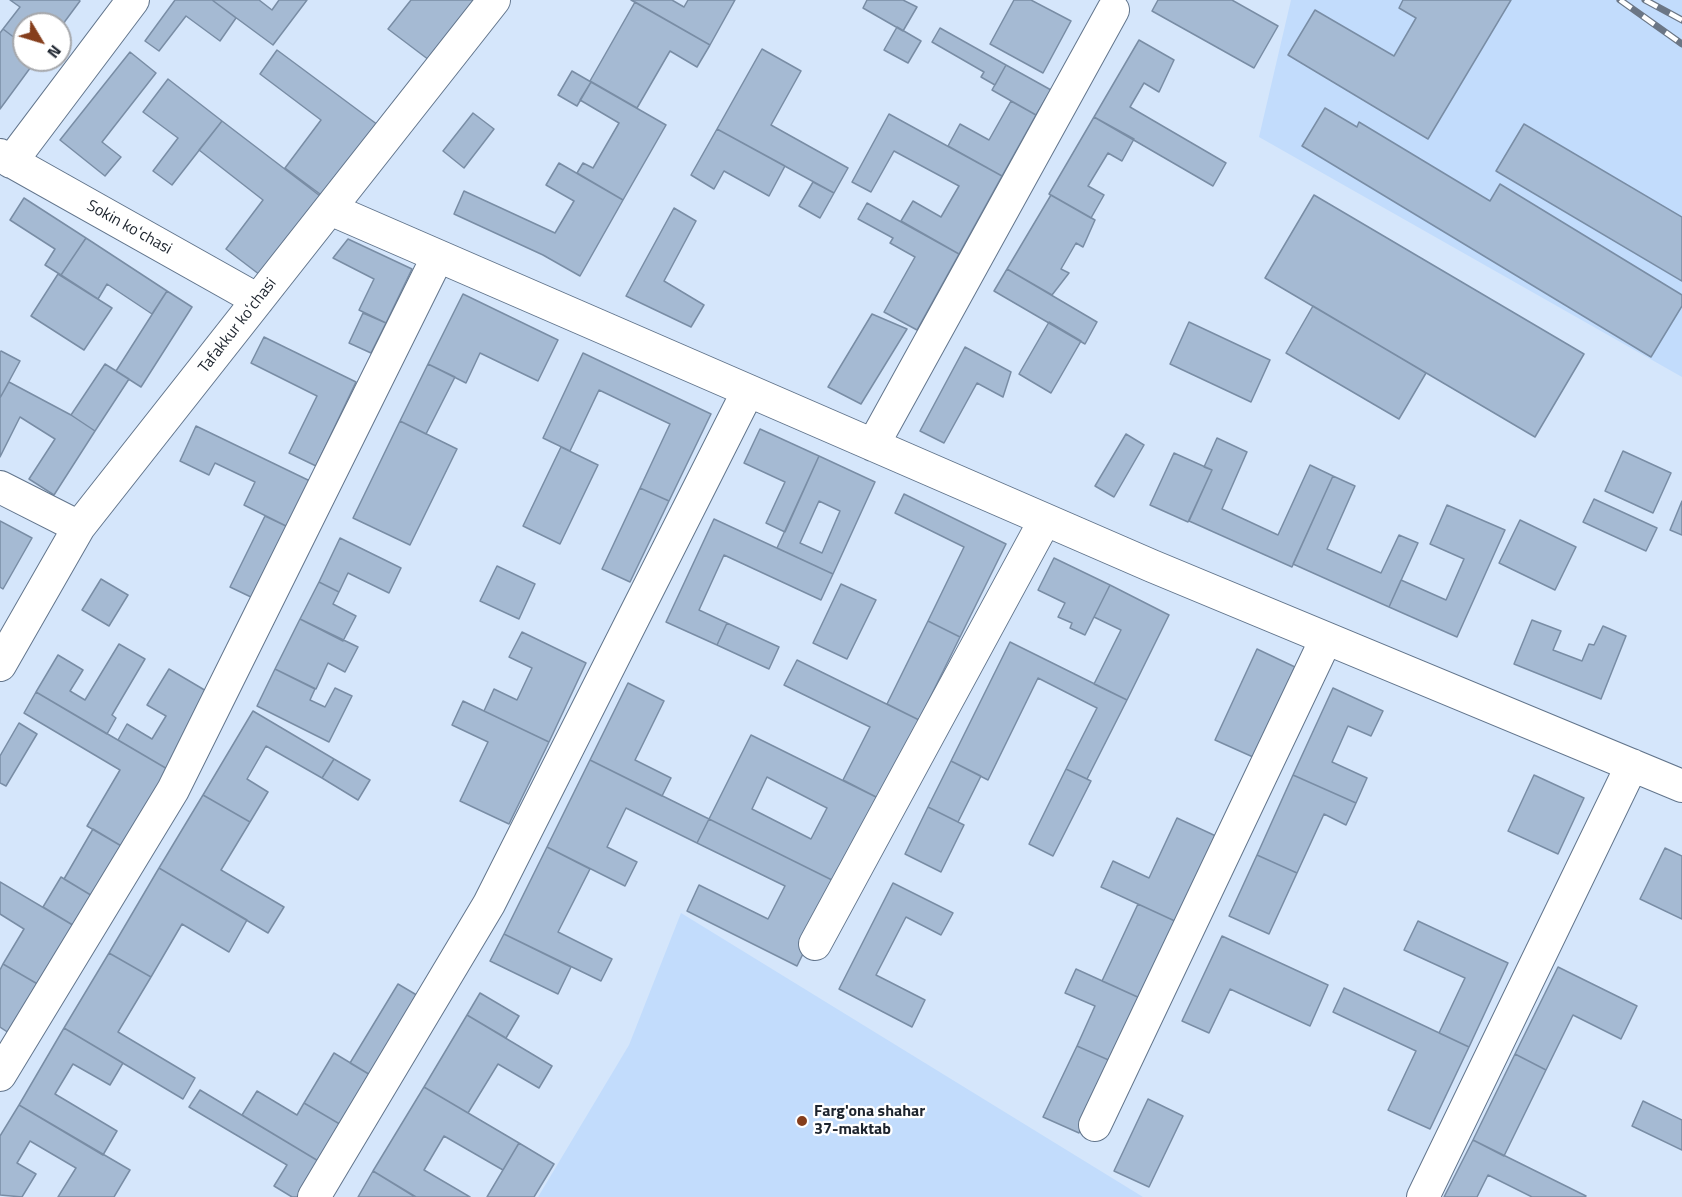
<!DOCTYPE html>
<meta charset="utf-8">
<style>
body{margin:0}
#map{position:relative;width:1682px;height:1197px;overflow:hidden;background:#d5e6fb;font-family:"Titillium Web",sans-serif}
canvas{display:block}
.north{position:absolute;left:12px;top:12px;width:60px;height:60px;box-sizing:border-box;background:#fff;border:2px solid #a5a7ab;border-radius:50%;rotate:128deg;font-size:16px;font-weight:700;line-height:24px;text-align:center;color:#1d242e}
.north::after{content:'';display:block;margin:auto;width:21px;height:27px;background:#853e1c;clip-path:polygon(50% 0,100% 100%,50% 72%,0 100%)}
</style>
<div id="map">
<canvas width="1682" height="1197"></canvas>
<div class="north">N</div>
</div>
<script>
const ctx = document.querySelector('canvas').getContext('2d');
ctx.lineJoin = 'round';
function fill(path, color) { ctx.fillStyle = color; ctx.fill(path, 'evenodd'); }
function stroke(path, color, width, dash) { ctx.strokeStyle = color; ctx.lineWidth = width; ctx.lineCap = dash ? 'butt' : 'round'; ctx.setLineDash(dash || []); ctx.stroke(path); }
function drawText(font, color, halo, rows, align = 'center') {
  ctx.font = font + ' "Titillium Web",sans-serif'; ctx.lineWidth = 4.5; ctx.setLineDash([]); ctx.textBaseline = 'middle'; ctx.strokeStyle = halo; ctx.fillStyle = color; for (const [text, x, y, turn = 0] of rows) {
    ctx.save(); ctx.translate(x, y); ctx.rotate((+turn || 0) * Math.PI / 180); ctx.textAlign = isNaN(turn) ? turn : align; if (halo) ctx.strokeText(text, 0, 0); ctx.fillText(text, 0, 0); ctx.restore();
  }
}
fill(new Path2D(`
 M1291,0H1682V377L1259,137Z
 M681,913L1143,1197H538L629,1045Z`), '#c2dcfc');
const building = new Path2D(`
 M10,0H79L80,1L60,28V24H24V45L3,29L20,7Z
 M175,0H212L236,18L220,41L186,16L159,51L145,41Z
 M212,0H259L272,10L279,0H307L273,45Z
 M411,0H476L429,60L388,29Z
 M631,0H672L684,7L688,0H735L710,45Z
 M867,0H903L917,7L903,31L863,8Z
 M1014,0H1031L1071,21L1043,73L990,44Z
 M1158,0H1232L1278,26L1254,68L1152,11Z
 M1403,0H1511L1428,139L1288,55L1315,10L1394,56L1416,18L1399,8Z
 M635,2L710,45L697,67L670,51L637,108L590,81Z
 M897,27L921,41L908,63L884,50Z
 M940,28L1006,65L995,85L981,77L984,72L932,42Z
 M3,29L24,45V60H36L0,109V33Z
 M1139,40L1174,60L1159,92L1144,83L1130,107L1226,163L1213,186L1094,117Z
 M762,49L801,71L771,125L848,168L834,193L717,129Z
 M277,50L378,125L324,197L285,168L321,120L260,74Z
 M130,52L156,73L102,142L121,157L105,176L60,140Z
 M1006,65L1051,90L1036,115L992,90Z
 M572,71L591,82L577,106L558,95Z
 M168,79L222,121L172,185L153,171L178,138L143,112Z
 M591,82L666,125L623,200L577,173L583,163L593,168L619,123L580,100Z
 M1011,101L1036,115L1002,176L948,146L960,124L989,140Z
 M1325,108L1357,127L1359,122L1490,201L1500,184L1682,295V306L1651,357L1302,146Z
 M473,113L494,129L464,168L443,151Z
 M889,114L1002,176L959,254L901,221L913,201L941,217L959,186L894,151L871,192L852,182Z
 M1094,117L1134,139L1122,161L1108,153L1088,186L1104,195L1091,218L1049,194Z
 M222,121L324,199L264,278L226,249L263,200L199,150Z
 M1524,124L1682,217V281L1496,171Z
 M717,129L785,166L769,196L724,171L714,189L691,175Z
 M559,163L623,200L580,276L543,255L454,214L464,191L555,233L574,201L546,185Z
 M813,182L834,193L820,218L799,206Z
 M1051,195L1095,220L1083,247L1076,243L1061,269L1069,273L1052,295L1007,269Z
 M1314,195L1584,354L1535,437L1265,278Z
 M24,198L86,238L61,275L45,265L55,249L10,220Z
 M867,203L959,254L917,330L884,312L915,257L890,243L893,238L858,219Z
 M674,208L696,221L664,281L704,305L691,327L626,296Z
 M86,238L167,291L152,314L107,284L98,299L61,275Z
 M348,239L412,269L386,323L359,310L374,279L333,258Z
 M1007,269L1097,322L1085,344L994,291Z
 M58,274L112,308L84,350L31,316Z
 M167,291L192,307L141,387L116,371Z
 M463,294L558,340L538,381L480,353L466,383L428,364Z
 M1313,306L1426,373L1399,419L1286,353Z
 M363,313L386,323L371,353L349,343Z
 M872,314L907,329L861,404L828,387Z
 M1049,322L1081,341L1051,393L1019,374Z
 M1189,322L1270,360L1251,402L1170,364Z
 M264,337L356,382L316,466L289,453L317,396L251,363Z
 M965,347L1011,372L1003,397L977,383L944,443L920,431Z
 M1,351L20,361L0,398V352Z
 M583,353L711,414L669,501L640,488L670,424L599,390L570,451L543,438Z
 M105,364L129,379L95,431L71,415Z
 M428,364L455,377L426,434L400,421Z
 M9,382L71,415L95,431L54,495L29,479L55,439L20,417L0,457V398Z
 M400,421L457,449L410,545L353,518Z
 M196,426L310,481L288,527L244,505L255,482L215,463L209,475L180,461Z
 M760,429L819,456L785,532L766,523L785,482L744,463Z
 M1126,434L1144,445L1114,497L1095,486Z
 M1217,438L1247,452L1222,509L1278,535L1310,465L1333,476L1292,567L1189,521L1212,470L1204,467Z
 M561,447L598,465L560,544L523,526Z
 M1623,451L1671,473L1653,513L1605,491Z
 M1174,453L1212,470L1188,522L1150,505Z
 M819,456L875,482L833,574L777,548ZM819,501L840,511L822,553L800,543Z
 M1333,476L1355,486L1327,549L1381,573L1399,535L1418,543L1389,607L1293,564Z
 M640,488L669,501L630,582L602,569Z
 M904,494L1006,544L960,637L928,621L964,547L895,513Z
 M1594,499L1657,528L1646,551L1583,522Z
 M1682,501V535L1670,530Z
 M1447,505L1505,530L1457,637L1389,607L1401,580L1446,600L1464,559L1430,544Z
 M265,516L288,527L253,598L230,587Z
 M714,519L833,574L821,600L724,555L699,610L727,623L717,645L666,622Z
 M1520,520L1576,547L1555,590L1499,563Z
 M0,521L32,538L3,589L0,587Z
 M340,538L401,568L389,593L348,573L339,592L319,582Z
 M1054,558L1110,585L1085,635L1070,628L1072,623L1058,617L1065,603L1038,590Z
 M497,566L535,584L519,619L480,601Z
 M101,579L128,595L109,626L82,610Z
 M319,582L339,592L333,604L356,616L343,641L300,619Z
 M841,584L876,600L847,659L813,643Z
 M1110,585L1169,615L1127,700L1094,684L1121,630L1094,617Z
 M300,619L358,647L345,672L328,663L316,689L275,669Z
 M1532,620L1561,631L1553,650L1582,661L1589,644L1594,645L1603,626L1626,636L1601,699L1514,664Z
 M928,621L960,637L919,720L887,704Z
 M727,623L779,647L769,669L717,645Z
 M522,632L586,663L549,742L484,711L494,689L517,700L532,668L509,657Z
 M1010,642L1127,700L1087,779L1066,769L1097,708L1038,678L988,780L951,761Z
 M119,644L145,659L112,715L116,718L107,734L36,692L58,655L83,670L70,691L85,700Z
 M1257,649L1295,667L1253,757L1215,740Z
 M797,660L919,720L880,799L843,780L870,727L784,685Z
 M169,669L213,695L169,770L118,740L127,724L152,739L166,716L147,705Z
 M275,669L315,689L310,700L325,707L335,688L352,696L329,742L257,706Z
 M628,683L664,701L635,760L671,778L662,796L590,760Z
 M1333,688L1383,711L1371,736L1348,726L1332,762L1367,778L1356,803L1293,775Z
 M36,692L169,770L123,847L87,826L120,770L24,713Z
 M463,701L549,742L509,824L460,801L488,742L452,725Z
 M253,711L334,759L322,778L266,746L247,779L268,792L250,822L203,795Z
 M19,723L37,734L6,786L0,783V756Z
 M751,735L880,799L838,883L709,819ZM767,777L827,808L811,839L752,809Z
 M334,759L370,780L358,800L322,778Z
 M590,760L709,819L697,843L626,808L607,847L637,862L625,886L547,847Z
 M951,761L981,776L958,822L928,807Z
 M1066,769L1091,781L1053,856L1029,844Z
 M1293,775L1356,803L1346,825L1324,814L1297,873L1257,855Z
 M1534,775L1584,798L1558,854L1508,831Z
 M203,795L250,822L221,870L284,907L268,933L159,868Z
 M928,807L964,825L941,872L905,854Z
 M1177,818L1218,837L1177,922L1101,887L1113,861L1149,878Z
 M709,819L838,883L797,966L687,911L699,885L768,919L785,886L697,843Z
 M93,829L123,847L94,897L64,879Z
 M547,847L590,869L558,932L612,959L601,981L504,934Z
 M1665,848L1682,856V919L1640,899Z
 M1257,855L1297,873L1269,934L1229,916Z
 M159,868L247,920L229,952L182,924L151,977L109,953Z
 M61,877L94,897L76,927L43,907Z
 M0,882L76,927L41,986L3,964L24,929L0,914Z
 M893,883L953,913L941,935L906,917L876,975L925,1000L912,1027L839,989Z
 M1138,904L1177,922L1142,999L1102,981Z
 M1418,921L1508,963L1469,1047L1439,1033L1465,978L1404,950Z
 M504,934L571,967L558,994L490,961Z
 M1222,936L1328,985L1310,1026L1230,989L1209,1033L1182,1021Z
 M109,953L151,977L118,1032L195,1078L183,1099L64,1028Z
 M3,964L41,986L12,1035L0,1027V970Z
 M1558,967L1637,1006L1621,1039L1573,1015L1546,1070L1515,1054Z
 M1076,969L1142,999L1113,1062L1077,1046L1095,1006L1065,993Z
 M398,984L420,997L372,1076L350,1063Z
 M1344,988L1469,1047L1430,1129L1388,1110L1416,1051L1333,1012Z
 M480,993L519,1016L506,1038L467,1015Z
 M467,1015L552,1066L539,1088L498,1064L468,1113L424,1087Z
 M64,1028L123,1063L110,1085L73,1064L55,1094L117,1131L103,1155L19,1105Z
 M1077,1046L1113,1062L1079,1133L1043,1117Z
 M334,1053L372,1076L343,1126L304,1103Z
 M1515,1054L1546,1070L1504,1156L1473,1140Z
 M424,1087L519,1143L503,1170L444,1136L424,1170L470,1197H416L373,1171Z
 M200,1090L320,1162L300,1197H292L274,1186L287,1165L189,1107Z
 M257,1091L297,1115L304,1103L343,1126L320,1162L242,1115Z
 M1148,1099L1183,1116L1149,1187L1114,1171Z
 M1643,1101L1682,1120V1150L1632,1126Z
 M19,1105L130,1170L114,1197H58L76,1168L30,1141L17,1163L36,1174L22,1197L0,1195V1136Z
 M1473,1140L1586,1196L1585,1197H1532L1488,1175L1477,1197H1444Z
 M519,1143L554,1164L534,1197H487Z
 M373,1171L415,1197H358Z`);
fill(building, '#a5bad3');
stroke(building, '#798da5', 1.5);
const street = new Path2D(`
 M0,155L258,300
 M11,162L133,0
 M330,209L1152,566L1682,786
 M873,445L1113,10
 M0,487L79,527
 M0,665L79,527L494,0
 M815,944L1045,520
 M0,1075L173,790L438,256
 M1095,1125L1326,639
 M314,1197L489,904L748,391
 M1423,1197L1632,765`);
stroke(street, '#62758c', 34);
stroke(street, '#fff', 32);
const rail = new Path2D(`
 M1620,0L1682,44
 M1645,0L1682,20`);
stroke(rail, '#6b7685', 7);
stroke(rail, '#fff', 4.5, [14]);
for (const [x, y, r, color] of [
 [802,1121,6,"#853e1c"]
]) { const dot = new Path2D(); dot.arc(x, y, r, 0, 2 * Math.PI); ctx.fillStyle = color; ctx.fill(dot); stroke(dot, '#fff', 2); }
drawText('16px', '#1d242e', '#fff', [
 ["Sokin koʻchasi",129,228,29],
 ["Tafakkur koʻchasi",238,326,-52]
]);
drawText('bold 16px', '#1d242e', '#fff', [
 ["Farg'ona shahar",814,1112],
 ["37-maktab",814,1130]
], 'left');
</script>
